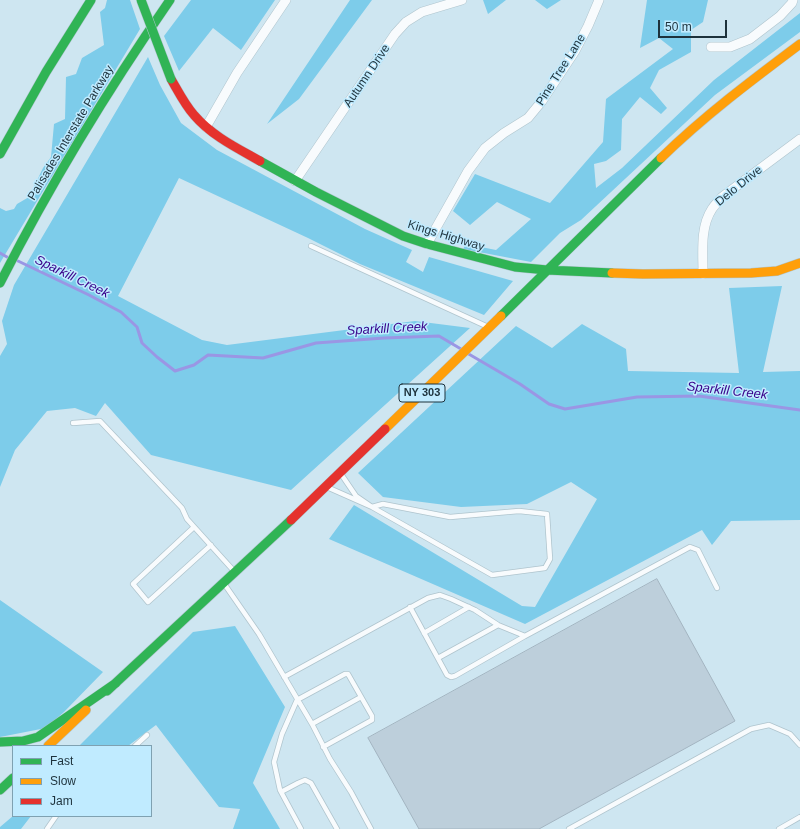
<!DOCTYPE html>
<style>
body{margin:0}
#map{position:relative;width:800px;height:829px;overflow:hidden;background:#cee6f1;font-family:Arial,sans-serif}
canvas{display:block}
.legend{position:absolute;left:12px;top:745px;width:140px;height:72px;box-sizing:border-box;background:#c0ebff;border:1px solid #7fa1b1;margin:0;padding:5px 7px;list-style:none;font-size:12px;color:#1d323c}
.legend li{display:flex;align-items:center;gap:8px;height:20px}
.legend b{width:20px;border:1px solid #7fa1b1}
.scale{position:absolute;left:658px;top:20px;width:69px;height:18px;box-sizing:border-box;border:2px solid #1d323c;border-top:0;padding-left:5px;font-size:12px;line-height:14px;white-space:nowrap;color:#1d323c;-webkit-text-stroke:3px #c0ebff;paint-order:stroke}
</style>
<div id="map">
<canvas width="800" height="829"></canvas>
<ul class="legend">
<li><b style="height:5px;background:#30b455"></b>Fast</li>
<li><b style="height:5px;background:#ff9f0a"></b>Slow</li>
<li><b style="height:5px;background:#e5322d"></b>Jam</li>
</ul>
<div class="scale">50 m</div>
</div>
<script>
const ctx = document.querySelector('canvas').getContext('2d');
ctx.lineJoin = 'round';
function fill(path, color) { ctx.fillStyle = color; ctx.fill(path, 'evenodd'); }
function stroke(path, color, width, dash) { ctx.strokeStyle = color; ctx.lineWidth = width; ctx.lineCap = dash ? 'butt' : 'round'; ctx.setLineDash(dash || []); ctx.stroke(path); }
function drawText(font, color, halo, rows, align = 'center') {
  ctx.font = font + ' Arial,sans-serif'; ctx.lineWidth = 3; ctx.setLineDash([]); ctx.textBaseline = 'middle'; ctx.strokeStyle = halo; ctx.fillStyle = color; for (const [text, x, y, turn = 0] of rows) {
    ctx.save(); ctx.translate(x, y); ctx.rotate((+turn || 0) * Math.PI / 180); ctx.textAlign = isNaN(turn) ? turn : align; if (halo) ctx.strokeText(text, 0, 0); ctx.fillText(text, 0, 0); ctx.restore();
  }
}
fill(new Path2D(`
 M107,0H130L140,29L0,263V208L6,211L14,209L17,204L29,197L43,168L51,157L54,124L65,119L66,77L76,74L82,58L104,45L100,12L105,8Z
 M191,0H275L241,50L213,28L179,71L164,36Z
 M350,0H372L299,99L267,124Z
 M483,0H506L488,14Z
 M535,0H561L547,9Z
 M647,0H708L703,22L691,30V52L659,70L650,88L667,108L661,114L640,97L622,119L621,150L606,161L594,164L596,188L622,168L714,80L800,13V32L715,95L581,220L560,233L531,262L463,249L466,244L496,250L531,219L497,202L470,225L453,211L475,174L550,203L603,142L606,99L673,49L659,38L640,48Z
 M148,57L160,85L181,123L217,150L365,229L412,250L406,262L423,272L429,257L513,281L484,315L360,264L308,238L179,178L118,296L202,340L227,345L415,321L470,328L291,490L151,455L105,403L96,416L75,408L47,411L15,450L0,487V356L7,344L2,321L14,285Z
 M782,286L763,372L800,371V520L731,521L712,545L702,530L525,624L329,539L354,505L522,606L535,607L597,499L571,482L527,504L461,507L383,497L358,473L516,326L552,348L582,324L626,349L628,371L739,373L729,288Z
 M0,600L103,672L64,712L46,728L0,737Z
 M235,626L285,707L253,783L280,829H233L240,809L219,807L156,725L128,746H79L193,632Z
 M13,816H31L21,829H0V827Z`), '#7dccea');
stroke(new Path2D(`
 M0,253L7,257
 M18,261L89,295L121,312L137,327L142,343L157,357L175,371L194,365L208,355L263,358L316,343L384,338L439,336L461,349
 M467,353L520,384L549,404L565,409L637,397L699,396L800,410`), '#9a96e4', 3);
const building = new Path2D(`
 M657,579L735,721L539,829H419L368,738Z`);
fill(building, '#bdcfdb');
stroke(building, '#a3b4c0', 1);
const lane = new Path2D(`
 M311,246L486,326
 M73,423L100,421L182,508L187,519L233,570
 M329,488L372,507L383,504L450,517L519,511L547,514L550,559L545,568L492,575L372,507L356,496L341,474
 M194,527L133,584L148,602L211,545
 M225,585L259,634L312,724L330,759L351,792L371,829
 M410,607L447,675L451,677L455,676L525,636
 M424,633L469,607
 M438,658L498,625
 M284,677L428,598L440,595L451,599L475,610L498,625L525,636L690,547L698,550L717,588
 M312,724L361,697
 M135,746L147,735
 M281,792L298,783L305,780L311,783L337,829
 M47,829L56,816
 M301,829L280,790L274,762L282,734L297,700L345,674H348L372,716V720L323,747
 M569,829L751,729L769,725L790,734L800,745
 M779,829L800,817`);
const street = new Path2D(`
 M711,47H730L750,39L780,16L792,3L793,0
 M206,127L237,73L286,0
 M295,181L395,34L406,22L422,12L462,0
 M427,244L468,171L485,148L504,133L528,118L542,101L575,51L588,26L599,0
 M703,274C703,252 700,227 712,209C715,204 719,201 722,197L800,139`);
const fast = new Path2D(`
 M0,154L46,72L91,0
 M260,161L316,192L403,236L427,244L515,267L547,270L612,273
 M0,283C50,185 107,91 170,0
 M501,316L661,158
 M107,691L291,520
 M0,742L23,741L38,737L116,683
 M0,790L13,778`);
const slow = new Path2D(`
 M661,158C704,116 752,80 800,44
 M612,273L643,274L751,273L777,271L800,263
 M385,429L501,316
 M48,746L86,710`);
const jam = new Path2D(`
 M171,79C178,91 185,105 194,115C212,136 237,148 260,161
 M291,520L385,429`);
stroke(lane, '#afc4cd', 6);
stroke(street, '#afc4cd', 10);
stroke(fast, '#afc4cd', 10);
stroke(slow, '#afc4cd', 10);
stroke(jam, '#afc4cd', 10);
stroke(lane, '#f8fbfd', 4.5);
stroke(street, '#f8fbfd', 9);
stroke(fast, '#30b455', 9);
stroke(slow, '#ff9f0a', 9);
stroke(jam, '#e5322d', 9);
const fastBridge = new Path2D(`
 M141,0L171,79`);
stroke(fastBridge, '#afc4cd', 10, []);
stroke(fastBridge, '#30b455', 9);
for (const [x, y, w] of [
 [422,393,46]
]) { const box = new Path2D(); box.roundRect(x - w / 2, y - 9, w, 18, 3); ctx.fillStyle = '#c0ebff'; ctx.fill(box); stroke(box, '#1d323c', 1); }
drawText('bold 11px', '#1d323c', null, [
 ["NY 303",422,393]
]);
drawText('12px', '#1d323c', '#c0ebff', [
 ["Pine Tree Lane",561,70,-58],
 ["Autumn Drive",367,76,-56],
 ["Palisades Interstate Parkway",71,133,-59],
 ["Delo Drive",739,186,-39],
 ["Kings Highway",446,236,17]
]);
drawText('italic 13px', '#38008a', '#c0ebff', [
 ["Sparkill Creek",72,277,26],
 ["Sparkill Creek",387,329,-3],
 ["Sparkill Creek",727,391,6]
]);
</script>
